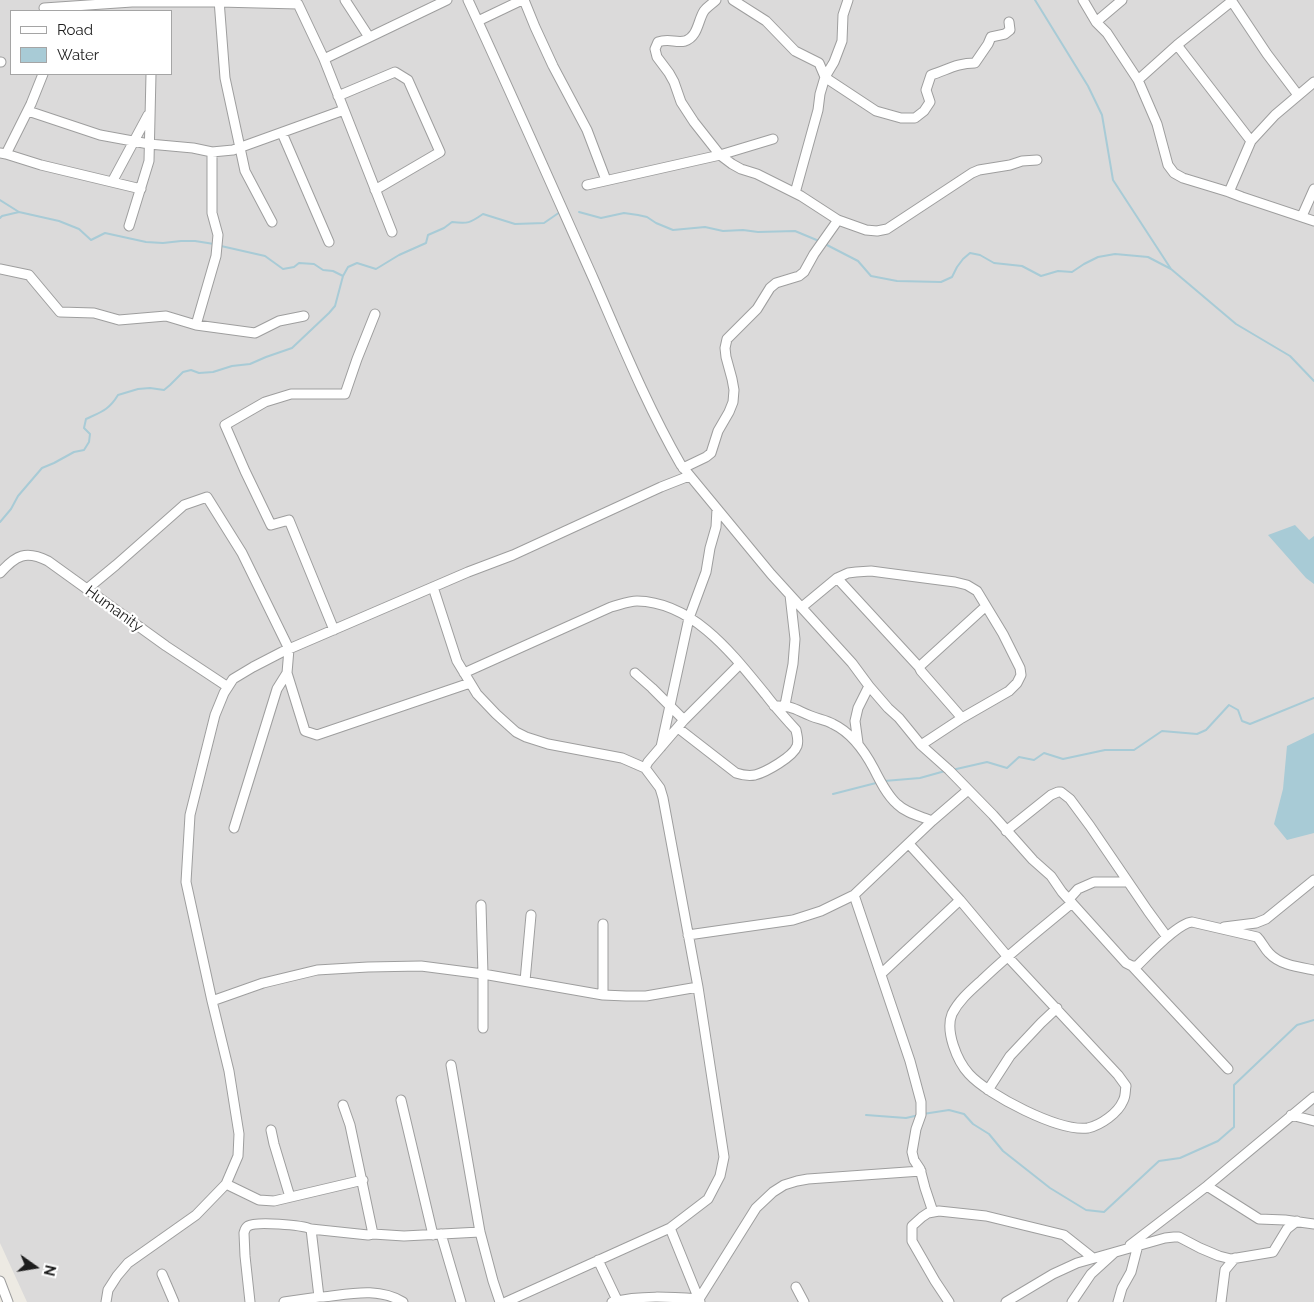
<!DOCTYPE html>
<style>
body{margin:0}
#map{position:relative;width:1314px;height:1302px;overflow:hidden;background:#edeae3;font-family:Raleway,sans-serif}
canvas{display:block}
.legend{position:absolute;left:10px;top:10px;width:162px;height:65px;box-sizing:border-box;background:#fff;border:1px solid #a5a5a5;margin:0;padding:6px 9px;list-style:none;font-size:15px;color:#1d1d1d}
.legend li{display:flex;align-items:center;gap:10px;height:25px}
.legend b{width:25px;border:1px solid #a5a5a5}
.north{position:absolute;left:10px;top:1242px;width:50px;height:50px;-webkit-text-stroke:4px #fff;paint-order:stroke;rotate:103deg;font-size:14px;font-weight:700;line-height:20px;text-align:center;color:#1d1d1d}
.north::after{content:'';display:block;margin:auto;width:18px;height:22px;background:#1d1d1d;clip-path:polygon(50% 0,100% 100%,50% 72%,0 100%)}
</style>
<div id="map">
<canvas width="1314" height="1302"></canvas>
<ul class="legend">
<li><b style="height:6px;background:#fff"></b>Road</li>
<li><b style="height:14px;background:#a8cbd6"></b>Water</li>
</ul>
<div class="north">N</div>
</div>
<script>
const ctx = document.querySelector('canvas').getContext('2d');
ctx.lineJoin = 'round';
function fill(path, color) { ctx.fillStyle = color; ctx.fill(path, 'evenodd'); }
function stroke(path, color, width, dash) { ctx.strokeStyle = color; ctx.lineWidth = width; ctx.lineCap = dash ? 'butt' : 'round'; ctx.setLineDash(dash || []); ctx.stroke(path); }
function drawText(font, color, halo, rows, align = 'center') {
  ctx.font = font + ' Raleway,sans-serif'; ctx.lineWidth = 4.5; ctx.setLineDash([]); ctx.textBaseline = 'middle'; ctx.strokeStyle = halo; ctx.fillStyle = color; for (const [text, x, y, turn = 0] of rows) {
    ctx.save(); ctx.translate(x, y); ctx.rotate((+turn || 0) * Math.PI / 180); ctx.textAlign = isNaN(turn) ? turn : align; if (halo) ctx.strokeText(text, 0, 0); ctx.fillText(text, 0, 0); ctx.restore();
  }
}
fill(new Path2D(`
 M0,0H1314V1302H27L0,1243ZM11,11H171V74H11Z`), '#dbdada');
fill(new Path2D(`
 M1295,525L1309,540L1314,536V584L1306,578L1268,535Z
 M1314,733V833L1287,840L1274,824L1283,789L1287,746Z`), '#a8cbd6');
stroke(new Path2D(`
 M1035,0L1088,86L1102,115L1113,180L1171,269L1236,324L1290,356L1314,381
 M0,200L19,212
 M579,212L601,218L624,213L638,215L647,217L656,223L673,230L705,227L723,231L743,230L758,232L795,231L819,241
 M0,218L2,216L19,212L59,221L79,229L91,240L105,233L146,242L163,243L181,241H195L214,244
 M825,244L858,261L871,276L897,281L941,282L952,277L957,267L963,259L970,253L980,255L994,263L1022,266L1041,276L1058,271L1072,272L1084,264L1098,257L1115,254L1148,257L1171,269
 M221,246L265,256L283,269L294,267L299,263L314,264L323,270L333,271L343,276
 M0,522L11,509L18,496L42,468L54,463L74,452L84,450L89,442L90,434L84,428L86,419C101,412 109,410 118,395L138,389L150,388L164,390L170,385L183,372L191,370L199,373L213,372L232,366L250,364L266,357L292,348L329,313L335,306L343,276L348,267L357,263L376,269L399,255L426,243L428,235L444,228L452,222C468,224 470,223 483,214L515,224L544,223L560,212
 M952,770L987,762L1007,768L1019,757L1034,760L1044,753L1063,759L1105,750H1134L1162,731L1197,734L1206,730L1229,705L1238,710L1242,721L1250,724L1314,698
 M884,781L920,778L945,771
 M833,794L876,783
 M923,1114L949,1110L964,1114L973,1124L989,1134L1003,1151L1050,1188L1086,1210L1104,1212L1159,1161L1180,1158L1218,1141L1234,1127V1085L1297,1025L1314,1020
 M866,1115L906,1118L919,1115`), '#a8cbd6', 2);
const minor = new Path2D(`
 M219,0L225,78L245,171L272,222
 M345,0L369,37
 M468,0C511,93 552,186 594,280C621,342 647,406 681,465L771,574L852,663L869,686L888,708L899,718L921,745L949,770L993,815L1033,860L1051,876L1062,892L1126,963L1132,966H1137C1148,955 1178,923 1192,922L1257,937C1262,942 1264,948 1269,953C1280,965 1298,967 1314,970
 M524,0L535,27L553,66L587,130L606,180
 M716,0C712,4 707,7 704,11C698,20 698,37 685,41C675,43 669,38 658,42L655,49L657,57L669,73L674,82L681,102L694,122L720,155L732,164L741,169L757,174L801,196L838,220L866,230L877,231L887,229L972,173L979,170L1010,165L1022,161L1037,160
 M733,0L766,21L795,51L819,63L825,77L829,80L876,111L901,118H915L924,111L930,102L926,90L931,75C947,70 957,63 975,63L988,44L991,37L1005,34L1010,30L1009,22
 M1083,0L1096,22L1107,33L1138,80L1157,124L1168,165L1174,173L1183,178L1229,192L1242,197L1314,221
 M1231,0L1267,54L1298,95
 M44,8L132,2H219L298,4L324,59L392,232
 M478,21L522,0
 M1096,22L1122,0
 M1177,45L1251,141
 M324,59L447,0
 M0,62H1
 M1138,80L1177,45L1232,1
 M338,96L395,72L408,80L440,152L375,190
 M28,111L100,135L149,144L193,148L212,152L233,150L344,110
 M282,133L329,242
 M0,153L6,154L31,104L43,74
 M6,154L41,165L141,189
 M112,182L148,115
 M587,185L720,155L773,139
 M1229,192L1251,141L1275,115L1314,82
 M795,193L818,110L820,94L825,77L834,62L842,41L843,15L848,0
 M1302,216L1314,189
 M129,226L149,161L151,74
 M0,269L29,275L60,312L94,313L119,320L166,316L196,325L255,333L279,321L304,316
 M196,325L216,256L218,235L212,213V152
 M683,468L706,457L711,453L718,431L729,412L733,402L734,390L732,379L726,357L725,348L727,339L757,309L770,288L776,283L799,276L804,272L814,254L838,220
 M0,573C16,555 26,550 48,561L166,646L228,687
 M837,578L919,667L921,671L962,718
 M433,587L457,661L477,694L496,714L516,732L526,737L548,744L622,758L645,768L660,788L663,798L698,987L724,1157L720,1176L708,1199L670,1228L506,1302
 M87,589L116,565L184,505L207,497L242,553L289,649L287,673L305,731L317,735L470,683
 M802,607L837,578L848,573L856,572L871,571L886,573L955,582L967,585L977,591L1003,634L1020,668L1021,675L1017,683L1009,691L962,718L921,745
 M334,630L289,520L271,525L245,471L225,425L265,402L291,394H345L357,359L375,314
 M919,667L986,606
 M464,673L611,607C619,605 629,601 637,601C694,602 734,656 766,695C775,707 786,719 796,730C797,736 799,740 797,746C793,757 766,772 755,775C749,776 742,775 736,773L678,728
 M635,673L652,688L684,720
 M785,705L793,664L795,639L790,595
 M774,706C791,705 796,710 811,716C818,719 826,720 833,724C852,733 864,750 874,769C880,781 887,795 897,804C906,813 920,816 932,821
 M858,743L855,721L858,708L869,686
 M661,747L689,618L706,572L710,548L716,527L717,509
 M645,768L648,762L684,720L740,664
 M234,828L277,689L287,673
 M1006,831L1051,795L1058,792H1061L1070,799L1090,826L1148,911L1167,937
 M909,844L960,900L1007,956L1118,1075L1126,1086C1125,1090 1126,1096 1123,1101C1118,1113 1101,1125 1088,1128C1059,1132 988,1095 969,1074C957,1061 945,1031 952,1014C959,1000 971,990 982,980C1011,952 1042,928 1072,903
 M854,895L910,1061L921,1102V1115L916,1129L912,1152L914,1160L920,1169L925,1188L933,1212
 M1069,899L1078,889L1094,882H1128
 M481,905L483,974V1028
 M1224,927L1256,923L1266,919L1314,880
 M688,935L793,920L821,911L854,895L932,821L968,790
 M1132,966L1228,1069
 M881,974L960,900
 M525,981L531,915
 M603,995V924
 M212,1001L263,983L317,970L368,967L421,966L483,974L603,995L626,996H646L698,987
 M451,1065L480,1232L493,1281L500,1302
 M988,1090L1010,1056L1041,1023L1057,1008
 M401,1100L433,1235
 M343,1105L350,1125L373,1234
 M1291,1115L1314,1121
 M271,1130L274,1144L290,1197
 M226,1184L259,1200L274,1201L363,1180
 M1207,1186L1259,1219L1285,1220L1314,1224
 M670,1228L700,1302
 M311,1229L319,1297
 M441,1234L461,1302
 M1130,1245L1207,1186L1314,1097
 M598,1260L618,1302
 M162,1274L174,1302
 M0,1281L8,1302
 M796,1287L804,1302
 M106,1302L108,1290L117,1276L128,1263L196,1215L226,1184L238,1156L239,1134L229,1071L212,1001L186,882L190,815L215,715L224,693L233,679L253,667L282,652L468,572L513,555L661,487L689,476
 M250,1302L245,1256L244,1233C245,1230 245,1228 248,1226C256,1221 302,1225 311,1229L368,1235L373,1234L404,1236L480,1232
 M284,1302L319,1297H323C350,1294 378,1287 403,1302
 M612,1302C640,1295 670,1297 699,1299L756,1208L773,1192L784,1185L797,1181L808,1179L921,1171
 M949,1302L935,1281L912,1241V1226L922,1217L928,1213L939,1211L986,1216L1064,1235L1093,1258
 M1006,1302L1053,1274L1077,1263L1165,1238L1174,1237H1179L1200,1248L1219,1256L1231,1259L1273,1252L1287,1229L1297,1221
 M1072,1302L1091,1274L1114,1253
 M1118,1302L1122,1288L1131,1272L1138,1245
 M1221,1302L1225,1270L1235,1258`);
stroke(minor, '#9e9e9e', 11);
stroke(minor, '#fff', 9);
drawText('15px', '#1d1d1d', '#fff', [
 ["Humanity",114,609,36]
]);
</script>
